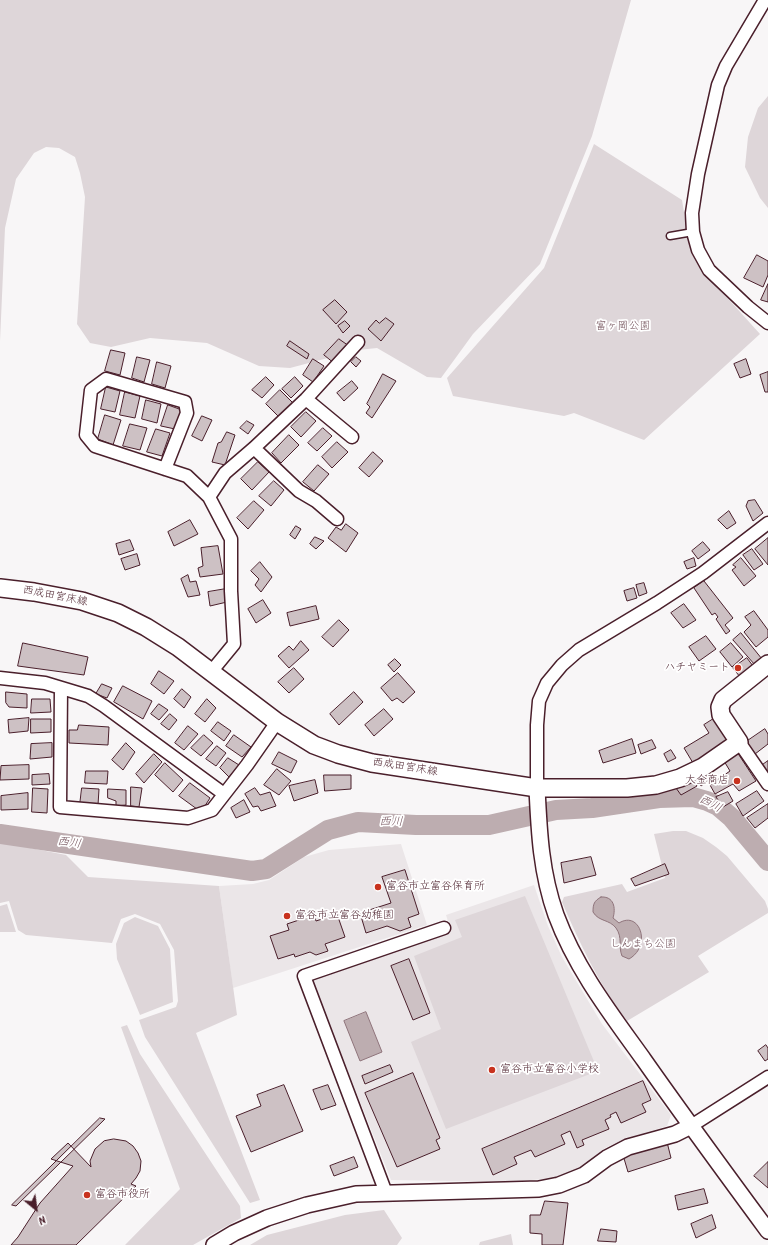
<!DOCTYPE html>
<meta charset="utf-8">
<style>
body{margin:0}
#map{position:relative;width:768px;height:1245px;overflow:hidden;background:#f8f6f7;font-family:Kalam,sans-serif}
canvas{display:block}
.north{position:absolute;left:16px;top:1189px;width:40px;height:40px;-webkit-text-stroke:3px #fff;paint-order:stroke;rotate:151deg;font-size:11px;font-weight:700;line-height:16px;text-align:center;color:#4a1f2b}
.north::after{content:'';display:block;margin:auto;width:14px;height:18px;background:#4a1f2b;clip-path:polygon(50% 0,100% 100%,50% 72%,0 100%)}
</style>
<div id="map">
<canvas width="768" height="1245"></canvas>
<div class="north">N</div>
</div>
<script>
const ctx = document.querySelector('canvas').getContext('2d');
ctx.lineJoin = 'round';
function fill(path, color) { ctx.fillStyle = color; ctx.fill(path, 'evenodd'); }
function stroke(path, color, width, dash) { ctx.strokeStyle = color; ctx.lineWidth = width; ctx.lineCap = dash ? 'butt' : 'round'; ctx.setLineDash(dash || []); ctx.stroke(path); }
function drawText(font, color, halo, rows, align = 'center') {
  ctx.font = font + ' Kalam,"Klee One",sans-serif'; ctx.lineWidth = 3.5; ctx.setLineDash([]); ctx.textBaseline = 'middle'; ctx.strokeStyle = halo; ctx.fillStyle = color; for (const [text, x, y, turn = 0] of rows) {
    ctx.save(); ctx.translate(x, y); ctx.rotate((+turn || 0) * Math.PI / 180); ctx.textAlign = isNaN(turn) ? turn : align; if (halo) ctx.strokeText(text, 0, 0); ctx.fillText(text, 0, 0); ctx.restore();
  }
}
fill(new Path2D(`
 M401,844L427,925L233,988L219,886L253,884L269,880L304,857L329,850Z
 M534,885L548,926L562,957L602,1024L671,1115L667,1126L622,1140L605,1148L581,1167L572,1173L556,1178L506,1182L391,1180L312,980L451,931L446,915Z`), '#ebe6e8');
fill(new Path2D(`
 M0,0H631L592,136L540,264L473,334L441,378L427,377L377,348L358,350L290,368L259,366L207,343L150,338L111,347L90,343L77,324L85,197L80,173L75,157L59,148L46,147L34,153L16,179L5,228L0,341Z
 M768,96V208L760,198L745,167L748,137L758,108Z
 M594,144L682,200L686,225L704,272L760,334L644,440L574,413L564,416L453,396L447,378L544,268Z
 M673,831H686L703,838L716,847L727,856L765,901L768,909V913L698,956L709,972L627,1021C599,985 580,944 562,902L564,897L622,884L627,892L665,878L654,834Z
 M0,842L66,855L88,877L219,886L237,1015L196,1033L260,1200L250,1203L145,1037L139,1020L176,1007L178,1001L174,950L160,924L135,914L121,919L112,943L26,935L18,930L9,901L0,903Z
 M525,896L598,1071L446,1129L411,1042L441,1029L414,956L462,937L455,920Z
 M7,904L16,932H0V906Z
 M135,917L158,926L170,949L173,1002L140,1015L117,959L116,944L124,923Z
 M127,1025L140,1054L240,1206L241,1218L193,1245H125L180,1189L121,1027Z
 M384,1210L402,1238L397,1245H250L267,1235L345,1215Z
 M511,1234L513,1245H479L480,1242Z`), '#ded6d9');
const water = new Path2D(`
 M601,897C614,896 616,908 613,918L619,923C640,910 652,946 629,959L622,956C618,946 623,938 616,928C609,919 599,922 593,912C593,904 594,901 601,897Z
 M366,1012L382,1052L360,1061L344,1021Z`);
fill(water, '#bdadb0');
stroke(water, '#8f747b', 1);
stroke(new Path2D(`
 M0,834L252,871L266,869L328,830L358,822L416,825H489L556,810L592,808L659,798L693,797L707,801L718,806L732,818L768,861`), '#bdadb0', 20);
const building = new Path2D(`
 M757,255L768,261V275L763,287L744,278Z
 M768,284V302L761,300Z
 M335,300L347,312L336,324L323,310Z
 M386,318L394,324L381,341L368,329L376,320L379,323Z
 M345,321L350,326L343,333L338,326Z
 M339,339L349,346L335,364L324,355Z
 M290,341L309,354L307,359L287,346Z
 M111,350L125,353L120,375L105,371Z
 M137,357L150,360L144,382L132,378Z
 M356,357L361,361L356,367L351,362Z
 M313,359L324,366L313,382L303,375Z
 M746,359L751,374L740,378L734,364Z
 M157,362L171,366L165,388L152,384Z
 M768,372V392H765L760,375Z
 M383,374L396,381L372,418L366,413L370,407L367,404Z
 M266,377L274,385L262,398L252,390Z
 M295,377L303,386L291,398L282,389Z
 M352,381L358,388L344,401L337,393Z
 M106,387L120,391L115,412L101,409Z
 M280,390L293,403L279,417L266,404Z
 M125,392L140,396L135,418L120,415Z
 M146,400L161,404L157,423L142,419Z
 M168,405L182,410L175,429L161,426Z
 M306,412L316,421L301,437L291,427Z
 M105,415L121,420L113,445L98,439Z
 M202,416L212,420L202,441L192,436Z
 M247,421L254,425L248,434L240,428Z
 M130,424L147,428L140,450L123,446Z
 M323,428L332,436L317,451L308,443Z
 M156,429L170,433L162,456L147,452Z
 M227,432L235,435L225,465L212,462L218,443L221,442Z
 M289,435L299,445L281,463L272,453Z
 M337,442L348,452L332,468L322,457Z
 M373,452L383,461L369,477L359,468Z
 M258,462L269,472L252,490L241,479Z
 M318,465L329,474L314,491L303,482Z
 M274,481L284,490L271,506L259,496Z
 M755,500L763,513L753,521L746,506L748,501Z
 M254,501L264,510L248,529L237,518Z
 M729,511L736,523L727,529L718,520Z
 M190,520L198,534L174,546L168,532Z
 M346,524L358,533L346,552L328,538L336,527L341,530Z
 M296,526L301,529L295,539L290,535Z
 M315,537L324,541L316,549L310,544Z
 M768,538V565L755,549Z
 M130,540L134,550L119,555L116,544Z
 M703,542L710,550L698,559L692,551Z
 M218,546L223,574L200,577L198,568L203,566L201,548Z
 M752,549L763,564L754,570L743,555Z
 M137,554L140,565L125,570L121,559Z
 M694,558L696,566L687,569L684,562Z
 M741,558L756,576L744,586L732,570L736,567L733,565Z
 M260,562L272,577L261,592L255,585L259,579L251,571Z
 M188,575L190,582L196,581L200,595L188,597L181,579Z
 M704,581L733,618L725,625L730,631L726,634L716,619L718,617L715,613L712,615L694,588Z
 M644,583L647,593L639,596L636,585Z
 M634,588L637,598L627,601L624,591Z
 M226,589L227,602L210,606L208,592Z
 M263,600L271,613L256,623L248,609Z
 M684,604L696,620L683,628L671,613Z
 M316,606L319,619L290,626L287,613Z
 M754,611L768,630V637L756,647L744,632L751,625L745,617Z
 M339,620L349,630L333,647L322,637Z
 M741,633L762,659L755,665L733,640Z
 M706,636L716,649L699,661L689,647Z
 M301,641L309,650L289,668L278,656L289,646L293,650Z
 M23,643L88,657L84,675L18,666Z
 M731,643L743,657L732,667L720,652Z
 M747,658L753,666L740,677L733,668Z
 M395,659L401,665L394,672L388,665Z
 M294,668L304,679L289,693L278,682Z
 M159,671L174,681L164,694L151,684Z
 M398,673L415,692L403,703L397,698L392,701L381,688Z
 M102,684L112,688L107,698L96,694Z
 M123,686L152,701L143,719L114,702Z
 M182,689L191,697L184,708L174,699Z
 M6,692L27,694V708L9,707L6,703Z
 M354,692L363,702L339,725L330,714Z
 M32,699H50L51,712L31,713Z
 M207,699L216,708L205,722L195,714Z
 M159,704L168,710L159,720L151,714Z
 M384,709L393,719L374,736L365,725Z
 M170,714L177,720L169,730L161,724Z
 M29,718L28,731L9,733L8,720Z
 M715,718L729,741L693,763L684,748L709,733L704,725Z
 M31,719H51V732L31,733Z
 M218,722L231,731L224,741L211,731Z
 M79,725L109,727L108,745L69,743V730H77Z
 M188,726L198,734L184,750L175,743Z
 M765,729L768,734V744L755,754L746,742Z
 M204,735L213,743L201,756L191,748Z
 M234,735L251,747L242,757L226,746Z
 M632,739L636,753L603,763L599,751Z
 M652,740L656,748L641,754L638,745Z
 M52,743V757L30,759L31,744Z
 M126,743L135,752L123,770L112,760Z
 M217,746L226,753L216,766L206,759Z
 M671,750L676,758L668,762L664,754Z
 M279,752L297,761L291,773L272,764Z
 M737,752L756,781L739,791L733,784L715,794L710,785L730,771L724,761Z
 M154,754L162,762L144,783L136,774Z
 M228,758L239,765L229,777L220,768Z
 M768,761V771L765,773L761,766Z
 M165,763L183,780L173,792L155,775Z
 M29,765V779L0,780L1,766Z
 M277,769L291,781L279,795L264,785Z
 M86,771H108L107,784L85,783Z
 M705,772L710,779L701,786L696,778Z
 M49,774L50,784L32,785V775Z
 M324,775H351V789L325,791Z
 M693,779L697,786L681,795L676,788Z
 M315,780L318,793L294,801L289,786Z
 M190,783L210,798L201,812L179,796Z
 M131,787L142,788L139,807L131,806Z
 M33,788L48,789L47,813L32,812Z
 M82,788L99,789L98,805H80Z
 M255,788L260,795L270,792L276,806L261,811L258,806L253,807L245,794Z
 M108,789L126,790V805L116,806V801L108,798Z
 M757,791L764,801L743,816L736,804Z
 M728,792L733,801L723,807L716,797Z
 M28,793V809L1,810V796Z
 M244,800L250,812L236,818L231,808Z
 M768,804V818L755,828L747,818Z
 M591,857L596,875L564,883L561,863Z
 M665,864L669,874L635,886L631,879Z
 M405,870L419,914L408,918L411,927L400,931L387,926L366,933L360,913L391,903L382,877Z
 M313,911L316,921L337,914L345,937L325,944L328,951L316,955L310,952L295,957L294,954L278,959L270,936L289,930L287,924L299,920L298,916Z
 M409,959L430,1013L413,1020L391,966Z
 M766,1045L768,1048V1059L765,1061L758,1051Z
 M390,1065L393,1072L365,1084L362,1076Z
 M413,1073L440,1138L436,1140L440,1149L397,1167L365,1093Z
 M643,1081L651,1100L642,1104L646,1112L621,1123L616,1112L610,1115L611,1117L605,1120L609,1129L582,1140L584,1145L577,1148L570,1131L561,1135L565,1144L535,1157L531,1150L514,1157L517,1164L493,1175L482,1149Z
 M284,1085L303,1131L251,1152L236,1116L261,1106L257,1095Z
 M328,1085L336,1105L321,1110L313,1090Z
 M100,1118L105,1119L16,1206L12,1205Z
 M114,1139L126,1141L133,1146L138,1153L141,1161L140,1171L136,1178L131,1184L136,1186L76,1245H11L18,1237L40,1203L73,1166L51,1159L68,1143L91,1167L90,1161L95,1149L104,1141Z
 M667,1142L671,1158L628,1172L623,1155Z
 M354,1157L358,1167L334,1176L330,1166Z
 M768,1162V1188L754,1176Z
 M704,1189L708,1203L678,1210L675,1196Z
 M545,1201L568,1203L563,1245H542V1234L530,1233V1215H540Z
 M712,1215L716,1228L696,1238L691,1224Z
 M601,1229L617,1231L616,1242L598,1241Z`);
fill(building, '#cdc1c4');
stroke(building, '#4a1f2b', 1);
const service = new Path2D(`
 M670,236L693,232`);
const minor = new Path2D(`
 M765,0L726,66L718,85L698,174L692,213L693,232L698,250L709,270L748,307L768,323
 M306,399L352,437
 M254,448L299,491L316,501L337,519
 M165,469L187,413L185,402L106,379L91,390L86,435L95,446L187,476L209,497
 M211,672L234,644L231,591V539L209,497L225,473L254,448L306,399L358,342
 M0,678L45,683L88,696L104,706L224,794
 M61,688L60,807L188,818L212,810L247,765L277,722
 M739,742L768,784
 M537,788V725L539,701L547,683L562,665L579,650L657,603L703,573L768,523
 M691,1126L768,1077
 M386,1193L304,976L444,928`);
const tertiary = new Path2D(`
 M537,788C539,832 541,873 556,915C576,969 611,1014 644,1060C684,1117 726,1174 768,1231
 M214,1245L234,1233L267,1218L307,1205L356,1194L505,1190L539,1189L559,1185L584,1175L607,1158L628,1147L675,1134L691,1126`);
const secondary = new Path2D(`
 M0,588L34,592L82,601L118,613L146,627L178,647L277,722L314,745L338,754L372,763L537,788H627L656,785L680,778L703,767L739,742L721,715L720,707L723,700L768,664`);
stroke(service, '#4a1f2b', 9);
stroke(minor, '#4a1f2b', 15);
stroke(tertiary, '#4a1f2b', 18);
stroke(secondary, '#4a1f2b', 20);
stroke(service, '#fff', 6);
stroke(minor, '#fff', 12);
stroke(tertiary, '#fff', 15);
stroke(secondary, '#fff', 17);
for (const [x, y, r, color] of [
 [738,668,4,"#c8321e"],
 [737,781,4,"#c8321e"],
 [378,887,4,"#c8321e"],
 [287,916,4,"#c8321e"],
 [492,1070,4,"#c8321e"],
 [87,1195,4,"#c8321e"]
]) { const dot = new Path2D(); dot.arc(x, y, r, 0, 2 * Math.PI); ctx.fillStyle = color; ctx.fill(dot); stroke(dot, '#fff', 1.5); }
drawText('11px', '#6f4d56', '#fff', [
 ["富ヶ岡公園",623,327],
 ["しんまち公園",643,945]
]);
drawText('11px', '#4a1f2b', '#fff', [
 ["西成田宮床線",55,597,11],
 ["西成田宮床線",405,768,9]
]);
drawText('11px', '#4a1f2b', '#fff', [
 ["ハチヤミート",730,668,"right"],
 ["大金商店",729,781,"right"],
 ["富谷市立富谷保育所",386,887],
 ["富谷市立富谷幼稚園",295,916],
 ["富谷市立富谷小学校",500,1070],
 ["富谷市役所",95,1195]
], 'left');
drawText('italic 12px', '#72515a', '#fff', [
 ["西川",710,805,27],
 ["西川",391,823,1],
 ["西川",69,844,8]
]);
</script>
